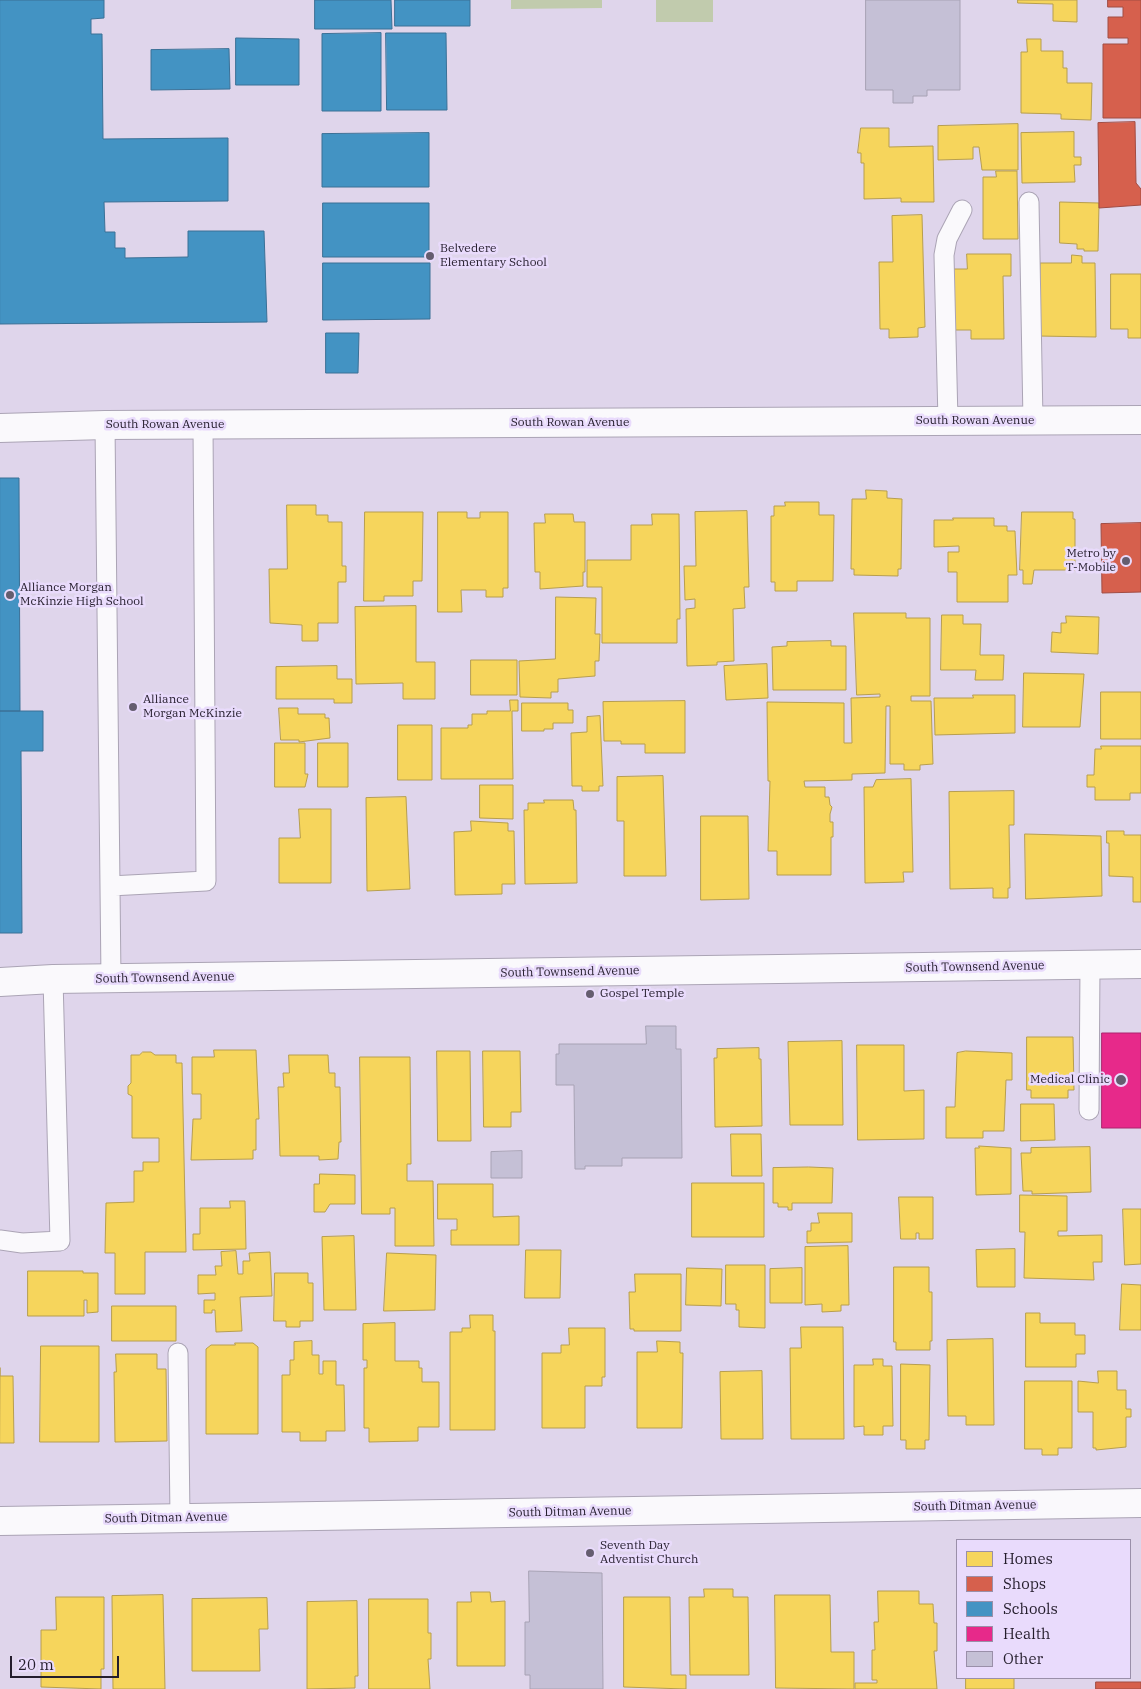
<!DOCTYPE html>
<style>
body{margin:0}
#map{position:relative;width:1141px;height:1689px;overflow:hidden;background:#dfd5eb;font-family:"IBM Plex Serif",serif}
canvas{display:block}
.legend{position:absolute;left:956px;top:1539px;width:175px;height:140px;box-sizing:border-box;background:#e9dbfc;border:1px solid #9a8fa9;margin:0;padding:6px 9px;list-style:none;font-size:15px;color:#241d2c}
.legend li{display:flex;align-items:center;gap:10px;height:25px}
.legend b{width:25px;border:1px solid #9a8fa9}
.scale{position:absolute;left:10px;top:1656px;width:109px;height:22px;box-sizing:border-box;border:2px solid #241d2c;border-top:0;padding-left:6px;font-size:15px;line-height:18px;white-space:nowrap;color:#241d2c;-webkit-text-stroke:4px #e9dbfc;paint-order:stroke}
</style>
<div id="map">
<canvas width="1141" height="1689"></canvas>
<ul class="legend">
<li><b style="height:14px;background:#f6d55c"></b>Homes</li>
<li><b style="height:14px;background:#d6604d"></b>Shops</li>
<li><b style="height:14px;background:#4393c3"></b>Schools</li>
<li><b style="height:14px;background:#e7298a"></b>Health</li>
<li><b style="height:14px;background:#c5c0d6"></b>Other</li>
</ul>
<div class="scale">20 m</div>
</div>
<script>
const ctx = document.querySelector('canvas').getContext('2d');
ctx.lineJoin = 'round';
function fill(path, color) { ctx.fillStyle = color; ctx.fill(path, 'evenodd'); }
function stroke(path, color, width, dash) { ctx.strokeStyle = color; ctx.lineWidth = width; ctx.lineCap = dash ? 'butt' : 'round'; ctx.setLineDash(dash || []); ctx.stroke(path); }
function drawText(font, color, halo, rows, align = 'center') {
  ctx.font = font + ' "IBM Plex Serif",serif'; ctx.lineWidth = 5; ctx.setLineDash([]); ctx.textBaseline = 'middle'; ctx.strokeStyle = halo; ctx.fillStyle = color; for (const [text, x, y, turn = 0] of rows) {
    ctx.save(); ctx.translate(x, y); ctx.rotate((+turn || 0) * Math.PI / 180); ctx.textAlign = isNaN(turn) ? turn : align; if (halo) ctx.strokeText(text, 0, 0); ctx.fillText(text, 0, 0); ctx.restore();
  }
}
fill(new Path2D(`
 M511,0H602V8L511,9Z
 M656,0H713V22H656Z`), '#c1cbad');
const homes = new Path2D(`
 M1018,0H1077V22L1053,21V4L1018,3Z
 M1027,39H1041V51H1063V68H1067V83H1092L1091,120L1061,119V114L1021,113V52H1027Z
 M1018,124V170H982L979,147H973V159L938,160V126Z
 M861,128H889V147L933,146L934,202H901V198L864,199V163H861V153H858Z
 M1074,132V157H1081V165H1074L1075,182L1022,183L1021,133Z
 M996,171H1017L1018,239H983V177H996Z
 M1060,202L1099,203L1098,251H1084V249H1077V244L1060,243Z
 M922,215L925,327L918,328V337L889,338V329H880L879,262H893L892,216Z
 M967,254H1011V276H1003L1004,339H971V330H950L953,269H967Z
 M1072,255L1082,256V263H1095L1096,337L1038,336L1040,263H1071Z
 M1111,274H1141V338H1128V329H1111Z
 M866,490L887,491V498L902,499L901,569H898V576L854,575V569H851L852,499H866Z
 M785,502H819V515H834L833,581H797V591H775V582H771V516H774V506H785Z
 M287,505H316V515H328V522H342V566H346V582H338V623H318V641H302V625L270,623L269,569H287Z
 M747,511L749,587H744L745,608L733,609L734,661L717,662V665L687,666L686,609L695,608V599L685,600L684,566H696L695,512Z
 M365,512H423L422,581H413V596H384V601H364Z
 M438,512H467V518H480V512H508V588H503V597H486V590H461L462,612H438Z
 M1022,512H1073V519H1075V570H1034L1032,584H1023V570H1020Z
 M545,514H573L574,522H585V572H583V586L540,589V572H535L534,523H545Z
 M652,514H679L680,619H677V643H602V587H587V560H631V525H652Z
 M953,518H994V526H1007V531H1015L1017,575H1008V602H957V572H948V552H959V546L934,547V520H953Z
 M556,597L596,598L595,634H600L599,661H595V676L558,679V692H551V698L520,697L519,661L555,659Z
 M416,606V662H435V699H403V683L356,684L355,607Z
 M854,613H906V618H930V696H911V701H931L933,764L920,765V770H904V764H890V706H886L885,773L852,774V780L804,781L805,787H825V797H829L830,805L832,807L830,814V822H833V837H831V875H777V851H768L770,781H768L767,702L844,703V743H852L851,698L880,697V694L857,695Z
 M942,615H963V624H981L980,655H1004L1003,680H975L976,670H941Z
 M1066,616L1099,617L1098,654L1051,652L1052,632L1061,633V623H1066Z
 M831,641V646H846V690H773L772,647L787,646V642Z
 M471,660H517V695H471Z
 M767,664L768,698L726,700L724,666Z
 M337,666V679H352V703H334V699H276V667Z
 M1024,673L1084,674L1080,727H1023Z
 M1101,692H1141V739H1101Z
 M973,695H1015V733L935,735L934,698H973Z
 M510,700H518V711H512L513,779H441V728H468V725H472V714H487V711H510Z
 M685,701V753H645V744H621V741H604L603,702Z
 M522,703H568V710H573V723H553V729H544V731H522Z
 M279,708H298V714H325V718H329L330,738L299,742V740H281Z
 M600,716L603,786H599V791H582V786H572L571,733L587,732V717Z
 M398,725H432V780H398Z
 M275,743H305V774H308L305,787H275Z
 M318,743H348V787H318Z
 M1101,746H1141V793H1130V800H1095V787H1087V775H1094L1095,749H1101Z
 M663,776L666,876H624V821H617V777Z
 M911,779L913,872H903L904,882L865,883L864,787H873L876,780Z
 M480,785H513V819L480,818Z
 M1014,791V825H1009L1010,888H1008V898H993V888L950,889L949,792Z
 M406,797L410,889L367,891L366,798Z
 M544,800H573L574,810H576L577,883L525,884L524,810H528V803H544Z
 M299,809H331V883H279V838H300Z
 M701,816H748L749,899L701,900Z
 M471,821L508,823V831H514L515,884H502V894L455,895L454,832L471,831Z
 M1107,831H1124V835H1141V902H1133V877L1109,876V843H1107Z
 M1025,834L1101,836L1102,896L1026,899Z
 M1027,1037H1073L1074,1090H1068V1098H1031V1090H1027Z
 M842,1041L843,1125H790L788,1042Z
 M857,1045H904V1091L924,1090V1139L858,1140Z
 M759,1048V1059H761L762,1126L715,1127L714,1058H717V1049Z
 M214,1050H256L259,1119H256V1150H253V1159L191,1160L193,1119H201V1094H192V1057H214Z
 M437,1051H470L471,1141H438Z
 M483,1051H520L521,1112H511V1127H484Z
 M966,1051L1012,1053V1080H1006L1004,1131H983V1138H946V1107H955L957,1053Z
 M143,1052H151L155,1055H176V1063H182L186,1252H145V1294H115V1253H105L106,1203L134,1202V1171H143V1162H159V1138H132V1096L128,1094V1086L131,1083V1055H139Z
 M289,1055H328L329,1073H335V1087H340L341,1142H339L338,1159L319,1160V1156H280L278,1087H284L283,1073H289Z
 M360,1057H410L411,1164H407V1181H433L434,1246H395V1208H390V1214H362Z
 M1021,1104H1054L1055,1140L1021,1141Z
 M731,1134H761L762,1176H732Z
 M979,1146L1011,1148V1194L976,1195L975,1148H979Z
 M1090,1147L1091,1192L1032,1194V1191H1023L1021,1153H1031V1148Z
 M809,1167L833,1168L832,1203H792V1210H788V1207H778V1203H773V1168Z
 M320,1174L355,1175V1204H330L325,1212H314V1184H319Z
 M692,1183H764V1237H692Z
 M438,1184H493V1217L519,1216V1245H451V1230H457V1219H438Z
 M1020,1195L1067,1196V1231H1058V1236L1102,1235V1262H1093L1094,1280L1024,1278L1025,1232H1020Z
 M899,1197H933V1239H919V1233H916V1239H901Z
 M230,1201H245L246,1249L193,1250V1234H200V1208H230Z
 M1123,1209H1141V1264L1125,1265Z
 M818,1213H852V1242L807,1243V1231H811V1223H819Z
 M354,1236L356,1310H324L322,1237Z
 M848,1246L849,1305H841V1311L822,1312V1304L805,1305V1247Z
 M1015,1249V1287H977L976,1250Z
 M526,1250H561L560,1298H525Z
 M236,1251L238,1274H243V1261H250L249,1253L270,1252L272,1296L240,1297L242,1331L216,1332L215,1310H212V1313H204V1300H215V1293L198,1294V1275H216L215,1266H222L221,1252Z
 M387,1253L436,1255L435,1310L384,1311Z
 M726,1265H765V1328L739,1327V1310H736V1304H726Z
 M894,1267H929V1292H932V1341H930V1350H896V1342H894Z
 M687,1268L722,1269L721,1306L686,1305Z
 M802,1268V1303H770V1269Z
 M28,1271H83V1273H98V1312L87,1313V1300H84V1316H28Z
 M275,1273H308V1283H313V1321H300V1327H286V1321H274Z
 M635,1274H681V1331H634V1329H630L629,1292H635Z
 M1122,1284L1141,1285V1330H1120Z
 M112,1306H176V1341H112Z
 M1026,1313H1040V1323H1075V1335H1085V1354H1076V1367H1026Z
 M470,1315H493V1331H495V1430H450V1332H462V1328H470Z
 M395,1323V1361H419V1368H422V1382H439V1427H418V1441L369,1442V1428H364V1368H367V1360H363V1324Z
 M801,1327H843L844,1439H791L790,1348H801Z
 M569,1328H605V1377H602V1386H585V1428H542V1353H561V1345H569Z
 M993,1339L994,1425H966V1416H948L947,1340Z
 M312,1341V1355H319V1374H323V1361H336V1385H344L345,1431H326V1441H300V1432H282V1375H290V1360H294V1342Z
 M657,1341L680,1342V1353H683L682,1428H637V1352H657Z
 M235,1343H253L258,1347V1434H206V1349L211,1345H235Z
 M41,1346H99V1442H40Z
 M116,1354H157V1369H166L167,1441L115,1442L114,1372H116Z
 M873,1359H883V1366H892L893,1426H883V1435H864V1426L854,1427V1365H873Z
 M901,1364L930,1365L929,1440H925V1449H906V1440H901Z
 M0,1368V1376H13L14,1443H0Z
 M762,1371L763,1439H721L720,1372Z
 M1098,1371H1117V1390H1126V1409H1131V1417H1126V1447L1096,1450V1448H1093V1412H1078V1381L1098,1383Z
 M1025,1381H1072V1448H1058V1455H1042V1449H1025Z
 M704,1589H733V1597H748L749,1675H690L689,1597H704Z
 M878,1591H919V1604H933L934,1623H937V1651H934L937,1689H855V1683H877V1680H872V1650H875L874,1622H878Z
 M471,1592H490L491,1602L505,1601V1666H457V1602H471Z
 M163,1595L165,1689H113L112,1596Z
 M775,1595H830L831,1652H854V1689L776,1688Z
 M56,1597H104V1669H101V1689L41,1687V1630H56Z
 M624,1597H670L671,1675H686V1689L624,1687Z
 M267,1598L268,1629H259L260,1671H192V1599Z
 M369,1599H428V1633H431V1659H428L430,1689H369Z
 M357,1601L358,1676H355V1688L307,1689V1602Z
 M966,1678H1014V1689H966Z`);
fill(homes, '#f6d55c');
stroke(homes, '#b79e4e', 1);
const shops = new Path2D(`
 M1108,0H1141V118H1103V44H1128V38H1108V17H1123V7H1108Z
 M1135,122L1136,183L1141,189V205L1099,208L1098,123Z
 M1141,523V592L1102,593L1101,524Z
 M1096,1682H1141V1689H1096Z`);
fill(shops, '#d6604d');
stroke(shops, '#a14c43', 1);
const schools = new Path2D(`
 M0,0H104V18L91,19V34H102L103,139L228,138V201L104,202L105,232H115V248H125V258L188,257V231H264L267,322L0,324Z
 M315,0H391L392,29H315Z
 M395,0H470V26H395Z
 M381,33V111H322V34Z
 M386,33H446L447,110H387Z
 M236,38L299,39V85H236Z
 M229,49L230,89L151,90V50Z
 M429,133V187H322V134Z
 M323,203H429V257H323Z
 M323,263H430V319L323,320Z
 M326,333H359L358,373H326Z
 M0,478H19L20,711H0Z
 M0,711H43V751H21L22,933H0Z`);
fill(schools, '#4393c3');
stroke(schools, '#3a7096', 1);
const health = new Path2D(`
 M1102,1033H1141V1128H1102Z`);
fill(health, '#e7298a');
stroke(health, '#ac256e', 1);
const building = new Path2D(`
 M866,0H960V90H927V96H913V103H893V90H866Z
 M646,1026H676V1049H681L682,1158H622V1166H585V1169H575L574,1085H556V1054H559V1044H646Z
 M522,1151V1178H491V1152Z
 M529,1571L602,1573L603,1689H530V1675H525V1622H529Z`);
fill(building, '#c5c0d6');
stroke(building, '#a7a2b4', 1);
const service = new Path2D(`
 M1029,202L1033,421
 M948,421L944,255L947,239L962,210
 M105,425L111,979
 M110,886L206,881L203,425
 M1089,1110L1090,965
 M0,1240L22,1243L60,1241L53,979
 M178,1353L180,1518`);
const minor = new Path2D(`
 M0,982L53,979L1141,964
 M0,1521L1141,1503`);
const tertiary = new Path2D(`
 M0,428L105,425L1141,420`);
stroke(service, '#aba4b5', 21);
stroke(minor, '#aba4b5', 30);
stroke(tertiary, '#aba4b5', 30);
stroke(service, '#faf9fc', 19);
stroke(minor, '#faf9fc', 28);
stroke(tertiary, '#faf9fc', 28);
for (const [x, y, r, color] of [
 [430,256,5,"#655d6f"],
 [1126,561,5,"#655d6f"],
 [10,595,5,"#655d6f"],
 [133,707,5,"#655d6f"],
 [590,994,5,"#655d6f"],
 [1121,1080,6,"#655d6f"],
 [590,1553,5,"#655d6f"]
]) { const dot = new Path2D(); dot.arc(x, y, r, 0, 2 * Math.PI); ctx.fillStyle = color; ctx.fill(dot); stroke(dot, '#e9dbfc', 2); }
drawText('12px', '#241d2c', '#e9dbfc', [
 ["Belvedere",440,249],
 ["Elementary School",440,263],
 ["Metro by",1116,554,"right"],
 ["T-Mobile",1116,568,"right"],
 ["Alliance Morgan",20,588],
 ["McKinzie High School",20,602],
 ["Alliance",143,700],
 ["Morgan McKinzie",143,714],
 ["Gospel Temple",600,994],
 ["Medical Clinic",1110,1080,"right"],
 ["Seventh Day",600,1546],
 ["Adventist Church",600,1560]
], 'left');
drawText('12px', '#241d2c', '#e9dbfc', [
 ["South Rowan Avenue",975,421],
 ["South Rowan Avenue",570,423],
 ["South Rowan Avenue",165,425],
 ["South Townsend Avenue",975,967,-1],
 ["South Townsend Avenue",570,972,-1],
 ["South Townsend Avenue",165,978,-1],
 ["South Ditman Avenue",975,1506,-1],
 ["South Ditman Avenue",570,1512,-1],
 ["South Ditman Avenue",166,1518,-1]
]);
</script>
